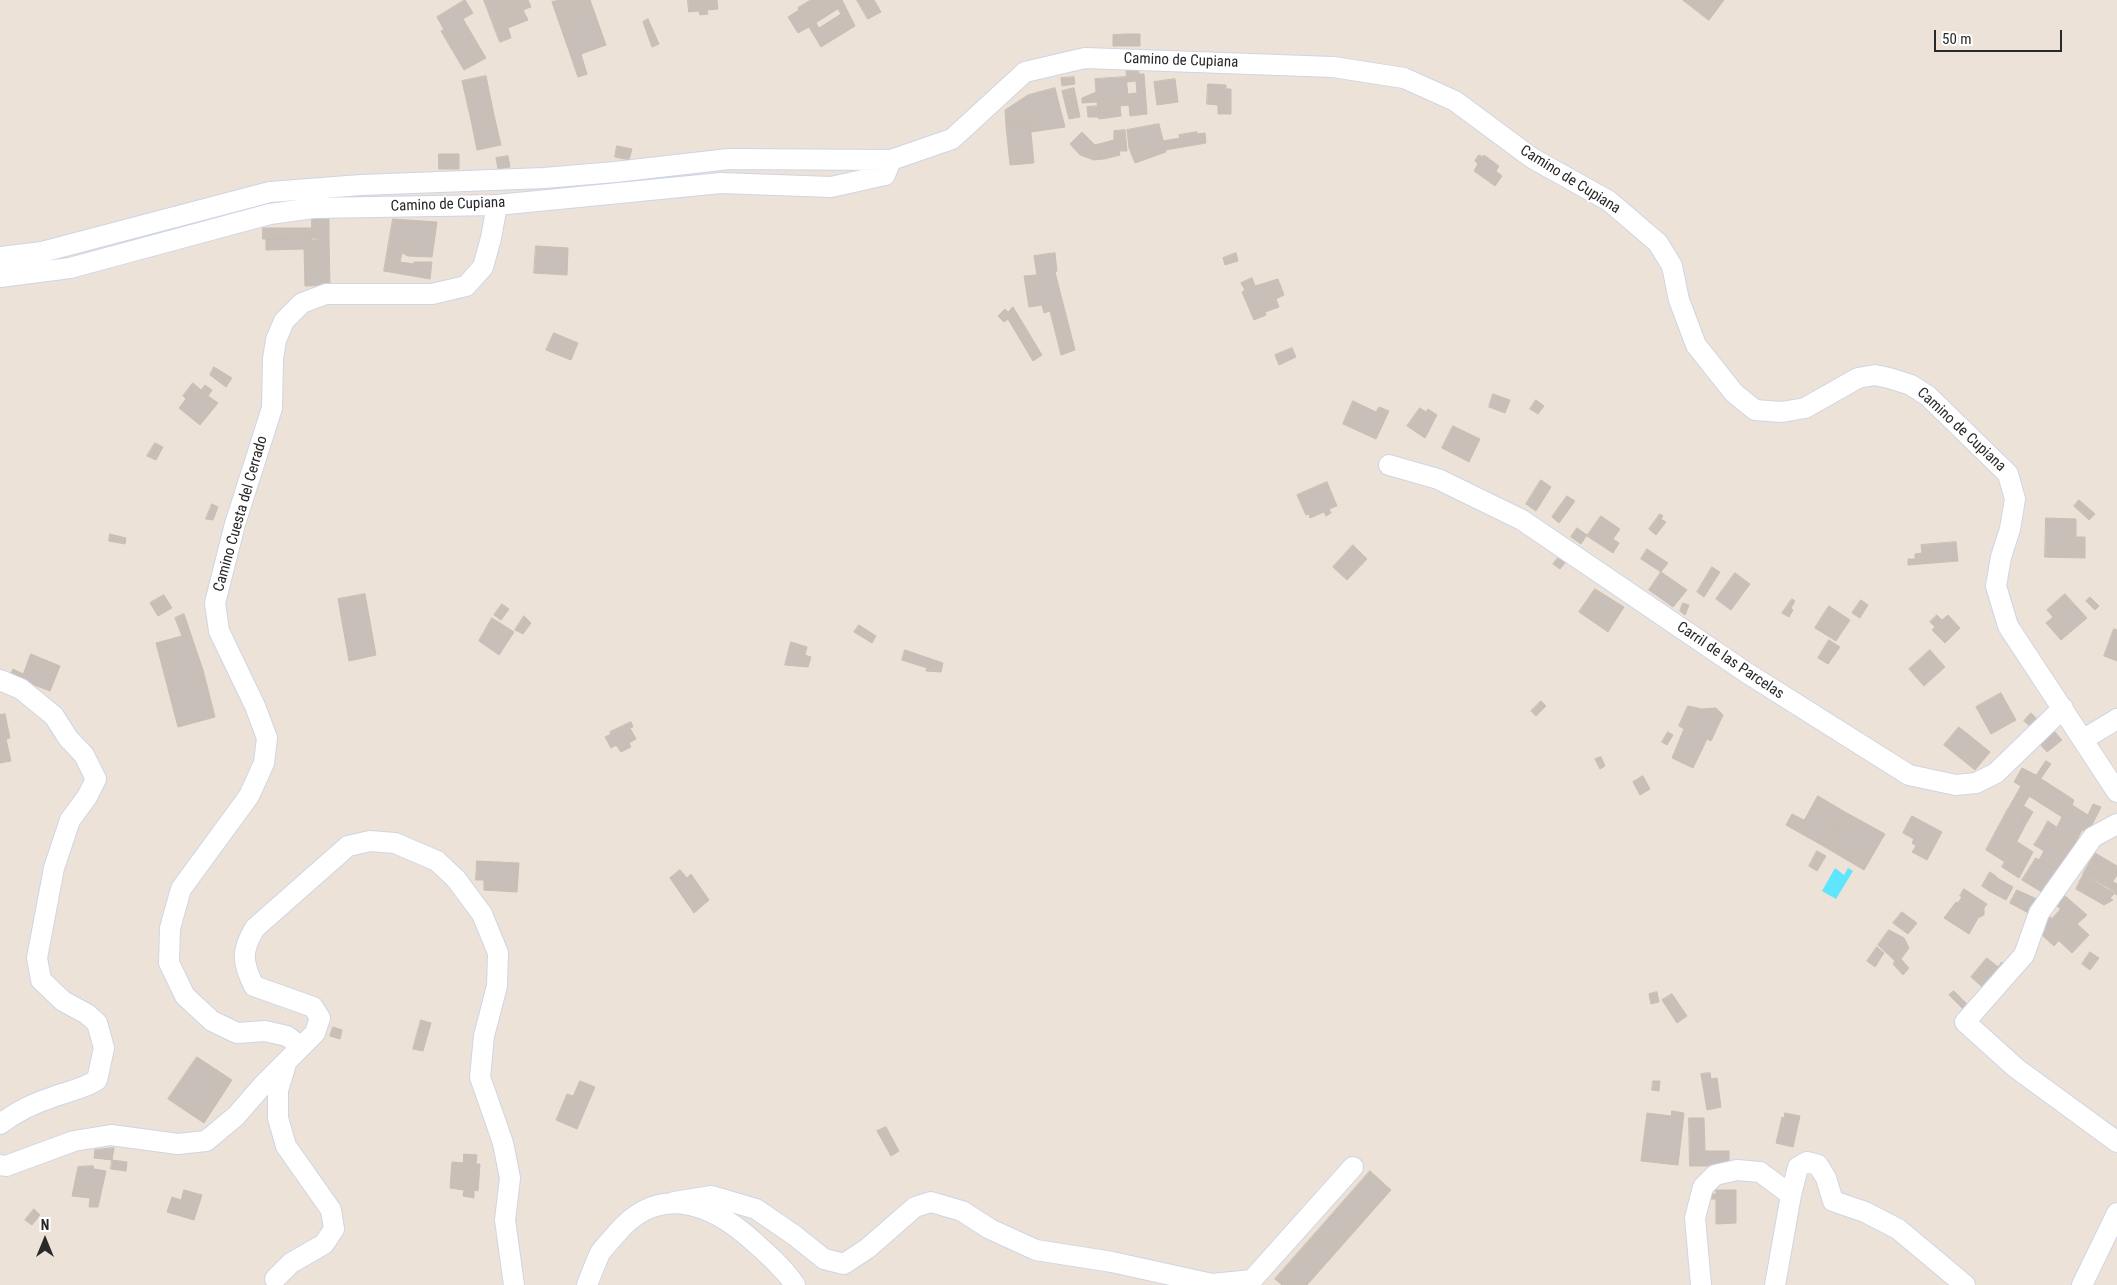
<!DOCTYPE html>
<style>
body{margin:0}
#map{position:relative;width:2117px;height:1285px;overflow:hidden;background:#ede2d8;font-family:"Roboto Condensed",sans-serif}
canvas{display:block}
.north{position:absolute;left:20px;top:1215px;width:50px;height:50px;-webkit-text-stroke:4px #fff;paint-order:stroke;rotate:0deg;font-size:14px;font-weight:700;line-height:20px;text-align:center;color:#292929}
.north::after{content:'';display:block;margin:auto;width:18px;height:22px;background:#292929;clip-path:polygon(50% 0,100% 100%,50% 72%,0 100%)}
.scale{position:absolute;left:1934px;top:30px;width:128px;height:22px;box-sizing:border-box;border:2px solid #292929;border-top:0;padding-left:6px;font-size:15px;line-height:18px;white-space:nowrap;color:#292929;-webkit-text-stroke:4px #fff;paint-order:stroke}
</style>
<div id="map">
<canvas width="2117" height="1285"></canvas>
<div class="north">N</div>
<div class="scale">50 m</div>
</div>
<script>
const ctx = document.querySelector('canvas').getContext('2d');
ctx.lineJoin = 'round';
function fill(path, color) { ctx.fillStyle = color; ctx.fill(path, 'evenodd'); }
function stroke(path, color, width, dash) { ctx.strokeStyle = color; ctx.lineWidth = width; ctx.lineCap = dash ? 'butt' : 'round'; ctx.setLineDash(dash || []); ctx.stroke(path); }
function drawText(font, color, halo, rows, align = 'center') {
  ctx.font = font + ' "Roboto Condensed",sans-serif'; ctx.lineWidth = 4; ctx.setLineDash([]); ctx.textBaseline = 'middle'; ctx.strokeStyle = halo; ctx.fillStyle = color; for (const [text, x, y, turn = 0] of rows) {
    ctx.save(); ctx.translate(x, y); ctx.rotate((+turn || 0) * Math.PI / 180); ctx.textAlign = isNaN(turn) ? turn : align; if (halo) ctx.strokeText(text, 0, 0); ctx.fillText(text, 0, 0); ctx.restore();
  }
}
fill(new Path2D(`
 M1835,868L1844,875L1848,868L1853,871L1836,899L1822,891Z`), '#5fe6fc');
const building = new Path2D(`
 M465,0L473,13L463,19L486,58L464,70L441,31L444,30L437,17Z
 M484,0H528L531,7L523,10L528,20L508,28L511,38L500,42Z
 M560,0H590L606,45L581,54L587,74L578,77L552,2Z
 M688,0H717L718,9L707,10L708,14L700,15L699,11L689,12Z
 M811,0H842L855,26L821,47L809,27L798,33L788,17L799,10L798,8ZM838,9L841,14L819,28L816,23Z
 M857,0H874L881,12L868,19Z
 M1683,0H1724L1709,20Z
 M648,19L659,44L652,47L643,22Z
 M1126,34H1140V46H1113V35Z
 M1138,69L1139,74H1144L1147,114L1130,116L1128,94L1137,93L1136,81L1127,82L1126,70Z
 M486,76L494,115L471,120L462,81Z
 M1074,77L1075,84L1062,86L1061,78Z
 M1126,77L1129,105L1098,108L1097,102L1082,103V98L1096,92L1095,79Z
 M1175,79L1178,102L1157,105L1154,82Z
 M1208,84L1226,85V89H1231V114H1218V105L1207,104Z
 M1055,88L1065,127L1031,132L1030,124L1006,126L1005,110L1028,95Z
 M1074,88L1080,117L1069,119L1062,91Z
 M1098,106V108L1120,106L1121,116L1099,119L1098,117H1088L1087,107Z
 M494,115L501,145L477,150L471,120Z
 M1030,124L1034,163L1010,165L1006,126Z
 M1159,124L1166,152L1135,163L1129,148L1127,130Z
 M1125,130L1127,151H1119L1120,155L1104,159L1094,160L1080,155L1070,144L1082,132L1095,145L1114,140V131Z
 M1197,132V134L1205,133L1206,143L1165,150L1163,141L1180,138L1179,135Z
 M617,146L632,149L629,160L615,157Z
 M439,154H459V169H439Z
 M1479,155L1483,157L1484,155L1499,166L1496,171L1502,176L1495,186L1474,171L1478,164L1475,161Z
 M508,156L510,167L498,169L496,158Z
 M312,217H329V239L312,240Z
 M393,219L437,222L432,257L408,256L402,253L400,262L414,264V262H432L430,279L384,271Z
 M263,228H312V238L263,239Z
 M312,238L329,239L330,285L305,286L304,249L266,250V239Z
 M536,246L568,248L567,275L534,273Z
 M1055,253L1057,271L1055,272L1075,350L1061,355L1050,311L1044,313L1042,305L1029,307L1024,276L1037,275L1034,256Z
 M1236,253L1238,261L1225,265L1223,258Z
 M1252,278L1255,286L1278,279L1284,295L1276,299L1279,307L1265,312L1266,315L1254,320L1242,292L1245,290L1241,283Z
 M1013,307L1042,355L1033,361L1008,319L1004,322L998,316L1005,309L1008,312Z
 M554,333L578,343L571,360L546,350Z
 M1292,348L1296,357L1279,365L1275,355Z
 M214,367L232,378L226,387L210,375Z
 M193,383L201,390L205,385L212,390L208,396L218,403L200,425L179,408L186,399L183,396Z
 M1493,394L1510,400L1505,413L1489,407Z
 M1536,400L1544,406L1538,414L1530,409Z
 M1353,401L1376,412L1379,407L1389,411L1376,439L1343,424Z
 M1420,408L1426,412L1428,409L1437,415L1425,438L1407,426Z
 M1453,426L1480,439L1469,462L1442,448Z
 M155,443L163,447L156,460L147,456Z
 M1541,480L1551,487L1536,511L1526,504Z
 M1327,482L1337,506L1329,509L1331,513L1326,516L1324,512L1310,518L1309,514L1306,515L1297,495Z
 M1567,496L1575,501L1559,523L1552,517Z
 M2079,500L2095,514L2089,520L2074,506Z
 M212,504L218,507L213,520L206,519Z
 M1660,514L1663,516L1661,519L1666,522L1656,535L1649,529Z
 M1601,516L1620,529L1613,539L1619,543L1613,553L1587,536Z
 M2046,518L2076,519V537H2085V558L2045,557Z
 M1577,528L1587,535L1581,544L1571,537Z
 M110,534L126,538L125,544L109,541Z
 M1956,542L1958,561L1908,565V559H1915V554L1922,553L1921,545Z
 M1353,545L1367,559L1347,580L1333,567Z
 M1647,549L1668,563L1661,572L1641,559Z
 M1558,558L1565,563L1560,569L1553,564Z
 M1712,567L1720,572L1704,597L1697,592Z
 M1661,572L1687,590L1673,607L1649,590Z
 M1735,573L1750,584L1731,610L1716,599Z
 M1595,589L1624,607L1608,632L1579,612Z
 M365,594L376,655L349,661L338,599Z
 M2065,594L2087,618L2061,640L2046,623L2053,617L2047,610Z
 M164,595L172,608L158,616L150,603Z
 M2090,597L2099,606L2095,610L2086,601Z
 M1792,599L1795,601L1791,608L1793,610L1789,617L1782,613Z
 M1861,600L1868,605L1860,618L1852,613Z
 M1683,603L1689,605L1685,615L1680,611Z
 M502,604L509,609L501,620L494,615Z
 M1829,606L1850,620L1836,641L1815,628Z
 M184,614L203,670L215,717L178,727L156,643L182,636L175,618Z
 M1937,615L1942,620L1948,615L1960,628L1945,643L1932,630L1935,627L1930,622Z
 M524,616L531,623L523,634L515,630Z
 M492,618L514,632L499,655L479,641Z
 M859,625L876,636L872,643L854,632Z
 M2114,629L2117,630V661L2104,656Z
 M1829,640L1840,647L1828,664L1818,658Z
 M791,642L807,647L805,655L811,657L808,667L785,665Z
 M905,650L943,663L941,672L926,671L927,668L902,660Z
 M1930,650L1945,667L1924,686L1909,669Z
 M31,654L60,666L50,691L10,676L13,669L23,674Z
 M2001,693L2016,720L1991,734L1976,707Z
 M1541,701L1546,706L1536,716L1531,711Z
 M1688,706L1702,709L1716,708L1723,715L1711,741L1707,739L1693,768L1672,758L1684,729L1679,726Z
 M2031,713L2038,720L2031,727L2024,721Z
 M5,714L10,738L6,739L11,761L0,763V715Z
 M631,722L633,727L630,728L636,739L629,743L631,747L621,752L616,745L611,748L605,737L611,734L610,732Z
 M1959,727L1990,752L1975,770L1944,745Z
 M2054,731L2062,740L2047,752L2039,743Z
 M1668,732L1673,735L1667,745L1662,742Z
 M1601,757L1605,766L1600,769L1595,759Z
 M2046,761L2051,764L2041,778H2040L2018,815L2008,809L2021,786L2014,782L2022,768L2036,775Z
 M1643,776L1650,789L1640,795L1633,782Z
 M2040,778L2074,800L2072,805L2088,815L2093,804L2101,807L2088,833L2082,830L2077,840L2057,827L2062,817L2029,796Z
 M1818,796L1845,812L1825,847L1786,825L1792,814L1804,820Z
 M2024,806L2033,812L2027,822L2018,817Z
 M2008,809L2018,815L2008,836L2016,841L2005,862L1986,850Z
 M1845,812L1885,834L1864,870L1825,847Z
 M1912,816L1942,832L1927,860L1912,852L1916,846L1912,843L1914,839L1903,833Z
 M2018,817L2027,822L2017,841L2008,836Z
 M2048,821L2066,834L2062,841L2073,848L2068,857L2056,850L2059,845L2041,834Z
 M2041,834L2059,845L2056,850L2068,857L2059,872L2039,860L2044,851L2034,845Z
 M2066,834L2077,840L2073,848L2062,841Z
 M2016,841L2033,852L2019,878L2002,867Z
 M1817,851L1826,856L1817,871L1809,866Z
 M2095,853L2117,866V875L2113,881L2087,867Z
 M2036,858L2059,872L2045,894L2022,880Z
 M477,861L519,863L517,892L484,890V880H476Z
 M2087,867L2117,884V895L2083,874Z
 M680,870L687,878L691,874L709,900L694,913L670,878Z
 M1990,872L1997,877L1989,891L1982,886Z
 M2084,874L2107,887L2115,893L2110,898L2080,881Z
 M1997,878L2013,887L2006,900L1989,891Z
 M2080,881L2110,898L2113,900L2104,905L2076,889Z
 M1964,889L1987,904L1984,908V915L1978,918L1969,934L1944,918L1956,902L1958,903L1962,897L1960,896Z
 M2017,890L2041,901L2032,915L2010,903Z
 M2064,895L2087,915L2077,924L2055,904Z
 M2061,909L2089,935L2072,953L2058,940L2066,932L2052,919Z
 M1902,912L1917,923L1908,934L1893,923Z
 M2047,914L2066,932L2054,946L2042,935L2046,929L2039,923Z
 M1889,930L1904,938L1909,948L1901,959L1909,968L1903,975L1893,964L1895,961L1878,945Z
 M1877,947L1884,953L1875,967L1867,961Z
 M2090,952L2099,958L2090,970L2082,964Z
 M1987,958L1998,967L2002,962L2009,969L1988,992L1971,977Z
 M1954,991L1969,1006L1965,1011L1949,995Z
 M1657,992L1659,1002L1651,1004L1649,994Z
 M1672,994L1687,1016L1677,1023L1662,1000Z
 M421,1020L431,1023L423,1051L413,1049Z
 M333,1027L342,1030L340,1039L330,1036Z
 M197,1057L232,1080L204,1123L168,1099Z
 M1710,1073L1711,1079L1717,1078L1721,1107L1707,1110L1701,1074Z
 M580,1081L595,1087L577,1129L556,1120L567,1094L573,1096Z
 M1653,1081H1660L1659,1091L1652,1090Z
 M1672,1111L1684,1113L1678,1165L1641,1161L1647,1113L1671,1116Z
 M1785,1113L1800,1116L1793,1147L1776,1143L1782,1117L1784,1118Z
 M1689,1118H1704L1705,1151H1729V1166H1690Z
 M886,1127L899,1151L891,1156L877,1131Z
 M114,1148L112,1160L94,1158L95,1150Z
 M464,1154L477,1155L476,1164H480L478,1191L474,1190V1198L463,1196L464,1190L450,1188L452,1162L463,1163Z
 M112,1160L127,1162L126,1171L111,1169Z
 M93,1166L94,1169L106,1171L98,1207H89L90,1198L72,1196L78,1167Z
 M1370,1171L1391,1190L1307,1285H1282L1275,1279Z
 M184,1190L202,1195L194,1220L167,1212L172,1197L181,1200Z
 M1716,1190H1736V1223L1716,1224V1199H1707V1194H1716Z
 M34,1209L40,1215L32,1225L25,1220Z`);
fill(building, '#c8bfb9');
stroke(building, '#c8beb2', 1);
const minor = new Path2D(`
 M0,257L42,252L270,192L361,185L544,178L615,172L729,159L891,160L952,139L1025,72L1085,58L1333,67L1404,78L1455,101L1532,158L1609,201L1658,243L1672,266L1679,300L1696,345L1734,393L1755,410L1782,412L1805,408L1858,378L1875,375L1889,378L1911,385L1928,396L2008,474L2015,499L2010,529L2001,557L1996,586L2008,626L2117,792
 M0,277L70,268L270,214L313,208L497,205L721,183L831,187L885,175L891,160
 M1389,465L1438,479L1522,520L1747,673L1909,775L1956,785L1976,783L1996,773L2063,708
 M0,680L21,689L54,716L68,738L84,755L96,779L87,797L70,820L54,868L37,958L41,980L63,1001L87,1014L97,1023L104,1048L97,1080C83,1089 69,1091 53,1097C34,1103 16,1112 0,1124
 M2084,739L2117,719
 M2117,824L2093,837L2039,913L2024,955L1965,1022L2016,1068L2117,1142
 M301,1047L287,1036L265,1031L237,1033L212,1021L185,996L169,963L170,928L181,889L249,796L264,763L267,738L255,706L219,631L215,603L235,524L272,408L273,359L276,340L284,321L302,303L326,294H432L466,286L483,267L491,238L497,205
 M0,1165L6,1166L74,1141L111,1135L178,1144L206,1141L236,1116L263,1085L315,1033L320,1018L313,1007L254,986C242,962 241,951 255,928L348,846L370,841L395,843L437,861L456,879L482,914L498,953L497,986L484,1036L480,1077L503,1143L510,1178L505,1220L514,1285
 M674,1202L712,1196L756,1209L794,1235L824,1259L844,1264L868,1248L915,1207L931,1202L962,1211L990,1229L1036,1250L1112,1262L1212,1284L1252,1280L1353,1167
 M275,1279L291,1263L324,1244L334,1229L331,1210L286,1146L278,1118V1090L286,1064
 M587,1285C591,1275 595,1264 600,1253C605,1246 612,1239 617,1233C659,1183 711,1203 753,1241C767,1254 784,1268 795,1285
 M1701,1285L1695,1218L1703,1187L1715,1175L1737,1170L1760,1172L1791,1195
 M1775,1285L1791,1195L1798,1167L1807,1162L1818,1165L1826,1178L1833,1201L1865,1212L1898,1229L1965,1285
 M2082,1285L2117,1213`);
stroke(minor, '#ced5e4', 22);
stroke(minor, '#fff', 20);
drawText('15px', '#292929', '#fff', [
 ["Camino de Cupiana",1181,61,2],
 ["Camino de Cupiana",1570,180,32],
 ["Camino de Cupiana",448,205,-2],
 ["Camino de Cupiana",1961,430,43],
 ["Camino Cuesta del Cerrado",241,514,-74],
 ["Carril de las Parcelas",1730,661,34]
]);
</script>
